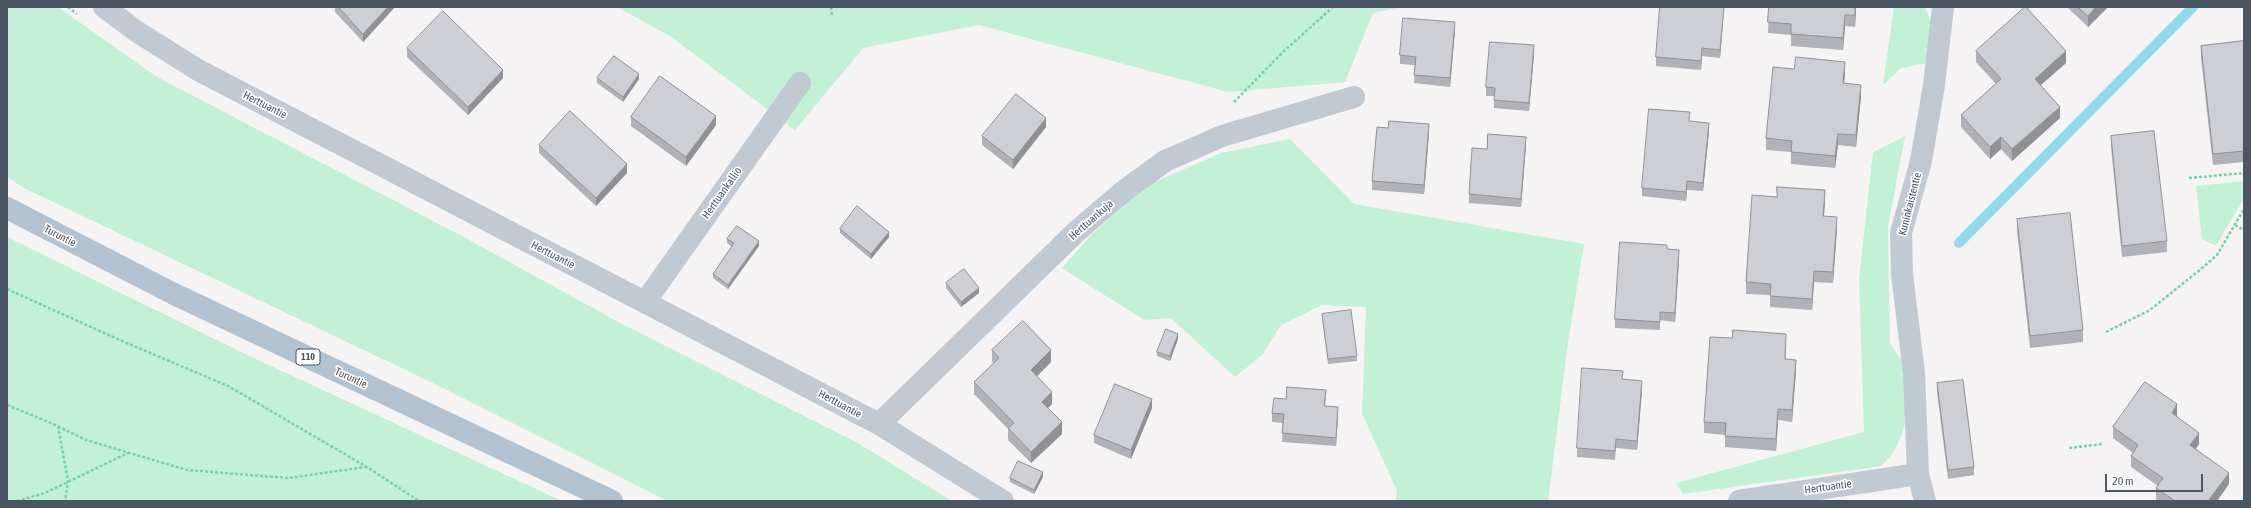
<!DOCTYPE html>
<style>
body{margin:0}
#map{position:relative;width:2251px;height:508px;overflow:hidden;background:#f5f3f3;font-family:"Asap Condensed",sans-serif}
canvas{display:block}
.frame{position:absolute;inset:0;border:8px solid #4a5661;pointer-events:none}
.scale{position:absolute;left:2105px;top:474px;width:98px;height:18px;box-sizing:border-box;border:2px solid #4a5661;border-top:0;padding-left:5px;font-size:12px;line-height:14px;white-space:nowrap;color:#4a5661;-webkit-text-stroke:3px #fff;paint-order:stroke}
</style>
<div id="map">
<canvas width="2251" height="508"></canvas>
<div class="frame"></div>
<div class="scale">20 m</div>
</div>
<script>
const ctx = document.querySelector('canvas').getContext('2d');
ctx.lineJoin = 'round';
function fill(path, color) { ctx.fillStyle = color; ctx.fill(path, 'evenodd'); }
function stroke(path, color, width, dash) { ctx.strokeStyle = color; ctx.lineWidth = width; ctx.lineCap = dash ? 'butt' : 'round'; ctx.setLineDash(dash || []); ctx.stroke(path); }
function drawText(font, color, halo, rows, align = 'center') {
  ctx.font = font + ' "Asap Condensed",sans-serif'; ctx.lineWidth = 3.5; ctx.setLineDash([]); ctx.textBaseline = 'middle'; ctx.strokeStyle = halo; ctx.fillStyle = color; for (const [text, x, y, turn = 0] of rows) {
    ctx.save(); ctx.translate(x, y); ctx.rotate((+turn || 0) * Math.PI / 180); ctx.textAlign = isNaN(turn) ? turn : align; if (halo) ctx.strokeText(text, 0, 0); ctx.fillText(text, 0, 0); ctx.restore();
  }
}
fill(new Path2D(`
 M7,7H58L157,77L462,236L622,324L856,442L952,501H668L433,383L24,188L7,177Z
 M617,7H1401L1373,13L1345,82L1228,92L979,25L863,48L795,130L670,36Z
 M1894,7H1925L1934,30L1928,63L1901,68L1883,85Z
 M1905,136L1888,226L1890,344L1909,370C1907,405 1910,440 1881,466L1683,494L1676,483L1864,432L1859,279L1873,152Z
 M1290,139L1354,204L1584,244L1568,342L1548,501H1396L1397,491L1362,413L1366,307L1322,305L1281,325L1262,355L1235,377L1171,318L1144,320L1062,268L1092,234L1146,186L1221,153Z
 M2244,181V198L2216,246L2202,239L2196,186Z
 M7,237L243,353L562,501H7Z`), '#c3f1d5');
stroke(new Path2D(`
 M1959,243L2193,7`), '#90daee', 10);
stroke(new Path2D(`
 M68,7L77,14
 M831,7L832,17
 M1234,102L1284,51L1333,7
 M2189,178L2244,173
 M2235,225L2244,230
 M7,289L122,341L228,386L367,467L419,501
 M2106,332L2150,310L2201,269L2217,255L2244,209
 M7,405L51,423L86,440L187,470L288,478L366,467
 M58,426L68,481L65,501
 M2069,448L2102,444
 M17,501L45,493L128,453`), '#7ad0a6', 2.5, [3, 2]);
stroke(new Path2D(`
 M104,7L136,31L198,70L879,424L1003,501
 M645,302L800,83
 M879,424L1077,231L1124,191L1165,161L1222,136L1354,97
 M1739,501L1918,474
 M1925,501L1918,474L1914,373L1902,274L1901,233L1921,161L1934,85L1943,7`), '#c1cad2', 22);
stroke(new Path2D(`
 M7,208L174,294L612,501`), '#b3c2d1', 22);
fill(new Path2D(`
 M335,7H395L363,42L335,12Z
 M1724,7L1720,58L1702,56L1701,70L1656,66V57Z
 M1769,7H1856L1855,27L1845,26L1843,50L1791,46V35L1768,33Z
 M2067,7H2108L2088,27Z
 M1455,30L1450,87L1414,83L1415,65L1400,64V55Z
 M2244,41V162L2213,165L2201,58V46Z
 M407,48L503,78L468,115L407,57Z
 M1976,51L2066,63L2041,85L2060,118L2012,161L2001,149L1990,159L1961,127V115L1996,84L1976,62Z
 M1534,54L1529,111L1494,108V96H1486V87Z
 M1845,74L1844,83L1861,96L1856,147L1838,145L1835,168L1791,164V152L1766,150V138Z
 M597,78L639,79L623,102L597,83Z
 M631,117L716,125L686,166L631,126Z
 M1690,121L1709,131L1703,191L1687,190L1686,201L1642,196V188Z
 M1046,127L1013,169L982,145V136Z
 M1429,133L1424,194L1372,190V181Z
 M2111,136L2167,241V252L2122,257L2111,147Z
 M539,145L627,173L596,206L539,153Z
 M1526,145L1521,207L1469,203V194L1487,149Z
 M1825,202L1824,216L1837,228L1833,283L1814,282L1812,310L1770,307V295L1746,294V282Z
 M2017,219L2083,330V342L2030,348L2017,231Z
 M840,229L889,237L871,259L840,233Z
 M727,239L759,246L728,289L713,278V274L732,247L727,243Z
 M1667,249L1679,259L1675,322L1660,320V330L1615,328V319Z
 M946,283L979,293L961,307L946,288Z
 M1322,314L1357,356V361L1328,364L1322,318Z
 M1178,339L1170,361L1157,356V352Z
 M1786,346L1785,359L1796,371L1792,422L1778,420L1776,451L1725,447V435L1704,433V422Z
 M992,350L1051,362L1037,376L1052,404L1048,408L1062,434L1031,463L1008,440V429L974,394V382L994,363L992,362Z
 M1623,380L1642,390L1637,450L1616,448L1615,460L1577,457V448Z
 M1937,383L1974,467V475L1948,479L1937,392Z
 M1326,398L1325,406L1338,416L1336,446L1282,442L1283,423L1272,422V413L1286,399Z
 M1152,408L1131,459L1094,443V435Z
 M2177,416L2199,444L2196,449L2229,484L2217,501H2158L2156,499V488L2158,486L2131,467V456L2133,453L2113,438V427Z
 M1043,477L1034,494L1010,482V478Z`), '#b0b2b7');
fill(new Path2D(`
 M388,7H395L363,42V34Z
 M1724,7L1720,58V50Z
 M1855,7H1856L1855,27Z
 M2096,7H2108L2088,27V16Z
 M1845,15V26L1843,50V38Z
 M1455,22V30L1450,87V78Z
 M1534,45V54L1529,111V103Z
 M1702,48V56L1701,70V61Z
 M2066,51V63L2035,90V79Z
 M1845,62V74L1843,94V83Z
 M503,70V78L468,115V107Z
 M639,74V79L623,102V97Z
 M1861,85V96L1856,147V135Z
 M2060,107V118L2012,161V149Z
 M716,116V125L686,166V157Z
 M1046,118V127L1013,169V160Z
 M1709,123V131L1703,191V183Z
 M1429,124V133L1424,194V185Z
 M1838,134V145L1835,168V156Z
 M1526,137V145L1521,207V199Z
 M2001,137V149L1990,159V147Z
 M627,164V173L596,206V198Z
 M1687,181V190L1686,201V192Z
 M1825,190V202L1823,227V216Z
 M1837,217V228L1833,283V272Z
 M889,232V237L871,259V254Z
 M759,241V246L728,289V285Z
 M1679,250V259L1675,322V313Z
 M1814,271V282L1812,310V299Z
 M979,288V293L961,307V302Z
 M1178,334V339L1170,361V356Z
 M1786,334V346L1785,370V359Z
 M1051,350V362L1031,382V370Z
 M1796,360V371L1792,422V410Z
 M1642,381V390L1637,450V441Z
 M1052,392V404L1042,413V402Z
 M1152,399V408L1131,459V450Z
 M2177,404V416L2172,424V413Z
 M1338,407V416L1336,446V438Z
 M1778,409V420L1776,451V439Z
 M1062,422V434L1031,463V452Z
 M2199,433V444L2190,457V445Z
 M1043,472V477L1034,494V490Z
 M2229,473V484L2217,501H2208Z`), '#909195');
const building = new Path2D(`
 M339,7H388L363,34Z
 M1660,7H1724L1720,50L1702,48L1701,61L1656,57Z
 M1769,7H1855V15H1845L1843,38L1791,34V24L1768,22Z
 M2025,7H2026L2066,51L2035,79L2060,107L2012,149L2001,137L1990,147L1961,115L2001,79L1976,51Z
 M2078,7H2096L2088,16Z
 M443,11L503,70L468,107L407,48Z
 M1403,18L1455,22L1450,78L1414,75L1416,57L1400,55Z
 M2244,41V151L2213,154L2201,46Z
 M1490,42L1534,45L1529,103L1494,100L1495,88L1486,87Z
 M614,56L639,74L623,97L597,78Z
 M1796,57L1845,62L1843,83L1861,85L1856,135L1838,134L1835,156L1791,152L1792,141L1766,138L1773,67L1794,69Z
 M660,76L716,116L686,157L631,117Z
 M1016,94L1046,118L1013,160L982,136Z
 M1649,109L1690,112L1689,121L1709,123L1703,183L1687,181L1686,192L1642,188Z
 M570,111L627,164L596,198L539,145Z
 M1389,121L1429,124L1424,185L1372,181L1377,127L1388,128Z
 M2154,131L2167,241L2122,246L2111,136Z
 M1488,134L1526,137L1521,199L1469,194L1472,148L1487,149Z
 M1777,187L1825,190L1823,216L1837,217L1833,272L1814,271L1812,299L1770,296L1771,284L1746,282L1752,195L1777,197Z
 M857,206L889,232L871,254L840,229Z
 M2070,213L2083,330L2030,336L2017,219Z
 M737,226L759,241L728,285L713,274L734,243L727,239Z
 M1620,242L1667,245V249L1679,250L1675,313L1660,312V322L1615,319Z
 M964,269L979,288L961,302L946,283Z
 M1351,310L1357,356L1328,359L1322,314Z
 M1023,321L1051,350L1031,370L1052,392L1042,402L1062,422L1031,452L1008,428L1014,423L974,382L999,358L992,350Z
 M1166,329L1178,334L1170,356L1157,352Z
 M1733,330L1786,334L1785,359L1796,360L1792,410L1778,409L1776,439L1725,436L1726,423L1704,422L1710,337L1732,338Z
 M1582,368L1623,371L1622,379L1642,381L1637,441L1616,439L1615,451L1577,448Z
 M1963,380L1974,467L1948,470L1937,383Z
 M2145,382L2177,404L2172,413L2199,433L2190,445L2229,473L2208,501H2175L2156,488L2163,478L2131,456L2138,445L2113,427Z
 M1115,384L1152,399L1131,450L1094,435Z
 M1287,387L1326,390L1324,406L1338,407L1336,438L1282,433L1284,414L1272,413L1274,398L1286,399Z
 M1018,461L1043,472L1034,490L1010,478Z`);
fill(building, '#cdcfd5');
stroke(building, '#909195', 1);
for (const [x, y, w] of [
 [308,357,24]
]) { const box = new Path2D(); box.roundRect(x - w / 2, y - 8, w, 16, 3); ctx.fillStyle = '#fff'; ctx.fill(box); stroke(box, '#4a5661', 1); }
drawText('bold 10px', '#4a5661', null, [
 ["110",308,357]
]);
drawText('11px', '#4a5661', '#fff', [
 ["Herttuantie",265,105,27],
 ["Herttuankallio",722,193,-55],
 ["Kuninkaistentie",1910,204,-76],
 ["Herttuankuja",1091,220,-41],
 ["Turuntie",60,236,27],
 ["Herttuantie",553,255,27],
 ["Turuntie",351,378,25],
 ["Herttuantie",840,404,28],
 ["Herttuantie",1828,487,-8]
]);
</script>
